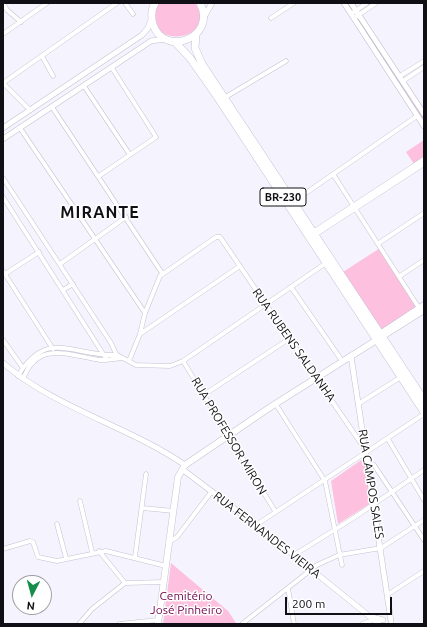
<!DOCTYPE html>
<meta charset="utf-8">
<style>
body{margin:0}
#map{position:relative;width:427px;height:627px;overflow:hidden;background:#f5f4fe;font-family:Ubuntu,sans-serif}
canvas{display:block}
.frame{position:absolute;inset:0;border:4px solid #100f15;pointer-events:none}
.north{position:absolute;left:12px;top:575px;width:40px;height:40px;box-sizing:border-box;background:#fff;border:1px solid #9f9fa1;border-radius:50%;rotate:186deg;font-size:11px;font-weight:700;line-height:16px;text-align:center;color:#100f15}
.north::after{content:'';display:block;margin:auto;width:14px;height:18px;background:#168d48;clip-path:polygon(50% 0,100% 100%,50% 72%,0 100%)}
.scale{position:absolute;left:285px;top:597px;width:107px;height:18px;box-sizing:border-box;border:2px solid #100f15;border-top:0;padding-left:5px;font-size:12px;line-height:14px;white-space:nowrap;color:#100f15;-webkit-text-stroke:3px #fff;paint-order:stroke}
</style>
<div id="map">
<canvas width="427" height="627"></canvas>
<div class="frame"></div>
<div class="north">N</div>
<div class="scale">200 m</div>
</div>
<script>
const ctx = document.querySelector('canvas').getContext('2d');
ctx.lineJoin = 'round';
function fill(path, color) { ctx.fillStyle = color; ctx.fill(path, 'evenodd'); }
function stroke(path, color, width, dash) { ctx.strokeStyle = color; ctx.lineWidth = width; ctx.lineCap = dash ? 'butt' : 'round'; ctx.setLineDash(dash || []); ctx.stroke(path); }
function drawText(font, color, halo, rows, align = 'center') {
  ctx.font = font + ' Ubuntu,sans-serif'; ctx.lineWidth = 3; ctx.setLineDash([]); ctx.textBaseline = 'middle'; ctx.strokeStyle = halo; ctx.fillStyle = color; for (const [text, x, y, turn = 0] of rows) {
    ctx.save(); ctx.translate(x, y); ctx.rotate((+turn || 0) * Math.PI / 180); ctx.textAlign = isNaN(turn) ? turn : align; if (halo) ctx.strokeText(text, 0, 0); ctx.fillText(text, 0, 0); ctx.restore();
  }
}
fill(new Path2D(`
 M159,3H195C222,45 134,50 159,3Z
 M360,19L424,117V125L357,21Z
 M424,140V158L414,164L406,152Z
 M380,248L418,308L381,331L343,272Z
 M364,458L371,503L338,524L331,481Z
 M171,563L228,611L236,623L163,624Z`), '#fdc0de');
const minor = new Path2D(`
 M3,3L7,10L21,22
 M125,3L133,14
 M351,14L367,3
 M271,18L294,3
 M354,18L376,3
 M3,34L47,3
 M42,56L53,76
 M400,76L424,61
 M403,81L424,67
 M3,83L117,3
 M3,83L30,110
 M84,86L130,155
 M224,98L286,61
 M52,107L162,273
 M20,128L145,313
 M333,174L419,308
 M99,176L156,137L112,68
 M3,178L111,343L117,356
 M3,197L107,360
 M293,202L417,116
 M313,232L424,159
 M315,235L424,164
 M379,243L424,213
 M60,264L126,217
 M3,271L53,349
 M5,274L39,252
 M400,276L424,260
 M291,287L340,358
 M63,290L73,284
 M140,334L145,313L160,276L216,237H220L364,448
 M3,340L23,368
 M117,355L136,365L170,366L183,361L326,263
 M129,361L140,334L240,266
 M183,361L275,511
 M18,376C47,327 73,357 117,355
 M23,379C38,340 68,355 100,360C107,360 114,359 121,358
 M205,394L289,339
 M275,403L325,481L342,565
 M358,404L401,377
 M388,439L424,500
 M366,461L374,465L424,540
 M80,501L92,552
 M142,508L174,511
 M57,524L66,558
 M256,525L424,414
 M169,542L177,537L212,491
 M3,549L30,541L33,542L38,557L57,561L106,551L166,566
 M99,551L125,583
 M294,555L352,519L424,470
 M135,557L146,474
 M125,583L164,582
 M288,588L294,624
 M387,595L424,571
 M79,624L92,609L125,583
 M119,624L158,620
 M242,624L317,565L339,555L381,548L424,520
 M362,624L373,620`);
const tertiary = new Path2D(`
 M344,3L424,126
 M351,3L424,114
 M203,19L212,3
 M3,128L142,35L148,28L151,20
 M3,139L151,41L165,39
 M351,356L391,621
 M3,363C55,408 128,426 185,465
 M182,469L256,525L379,624
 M372,617L383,620`);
const secondary = new Path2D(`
 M377,336L424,305
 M158,624L178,477L185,465L272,406L424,310`);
const primary = new Path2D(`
 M196,34L195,48L202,64L424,400
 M175,42L190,58L218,98L424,412`);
const trunk = new Path2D(`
 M155,3C151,10 151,17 153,24C163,58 218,38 200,3`);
stroke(minor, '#c3c1d0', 5);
stroke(tertiary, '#c3c1d0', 6);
stroke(secondary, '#c3c1d0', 7);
stroke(primary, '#c3c1d0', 8);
stroke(trunk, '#c3c1d0', 8);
stroke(minor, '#fff', 4);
stroke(tertiary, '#fff', 5);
stroke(secondary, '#fff', 6);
stroke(primary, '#fff', 7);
stroke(trunk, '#fff', 7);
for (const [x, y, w] of [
 [283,197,46]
]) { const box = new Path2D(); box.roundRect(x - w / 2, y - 9, w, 18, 3); ctx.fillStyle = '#fff'; ctx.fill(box); stroke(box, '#100f15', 1); }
drawText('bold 11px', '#100f15', null, [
 ["BR-230",283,197]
]);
drawText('12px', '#100f15', '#fff', [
 ["RUA RUBENS SALDANHA",294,345,55],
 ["RUA PROFESSOR MIRON",229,436,59],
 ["RUA CAMPOS SALES",371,484,81],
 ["RUA FERNANDES VIEIRA",267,535,38]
]);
drawText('12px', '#70064c', '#fff', [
 ["Cemitério",186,596],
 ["José Pinheiro",186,610]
]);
ctx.letterSpacing = '1px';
drawText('bold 16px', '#100f15', '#fff', [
 ["MIRANTE",100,213]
]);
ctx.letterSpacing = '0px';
</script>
